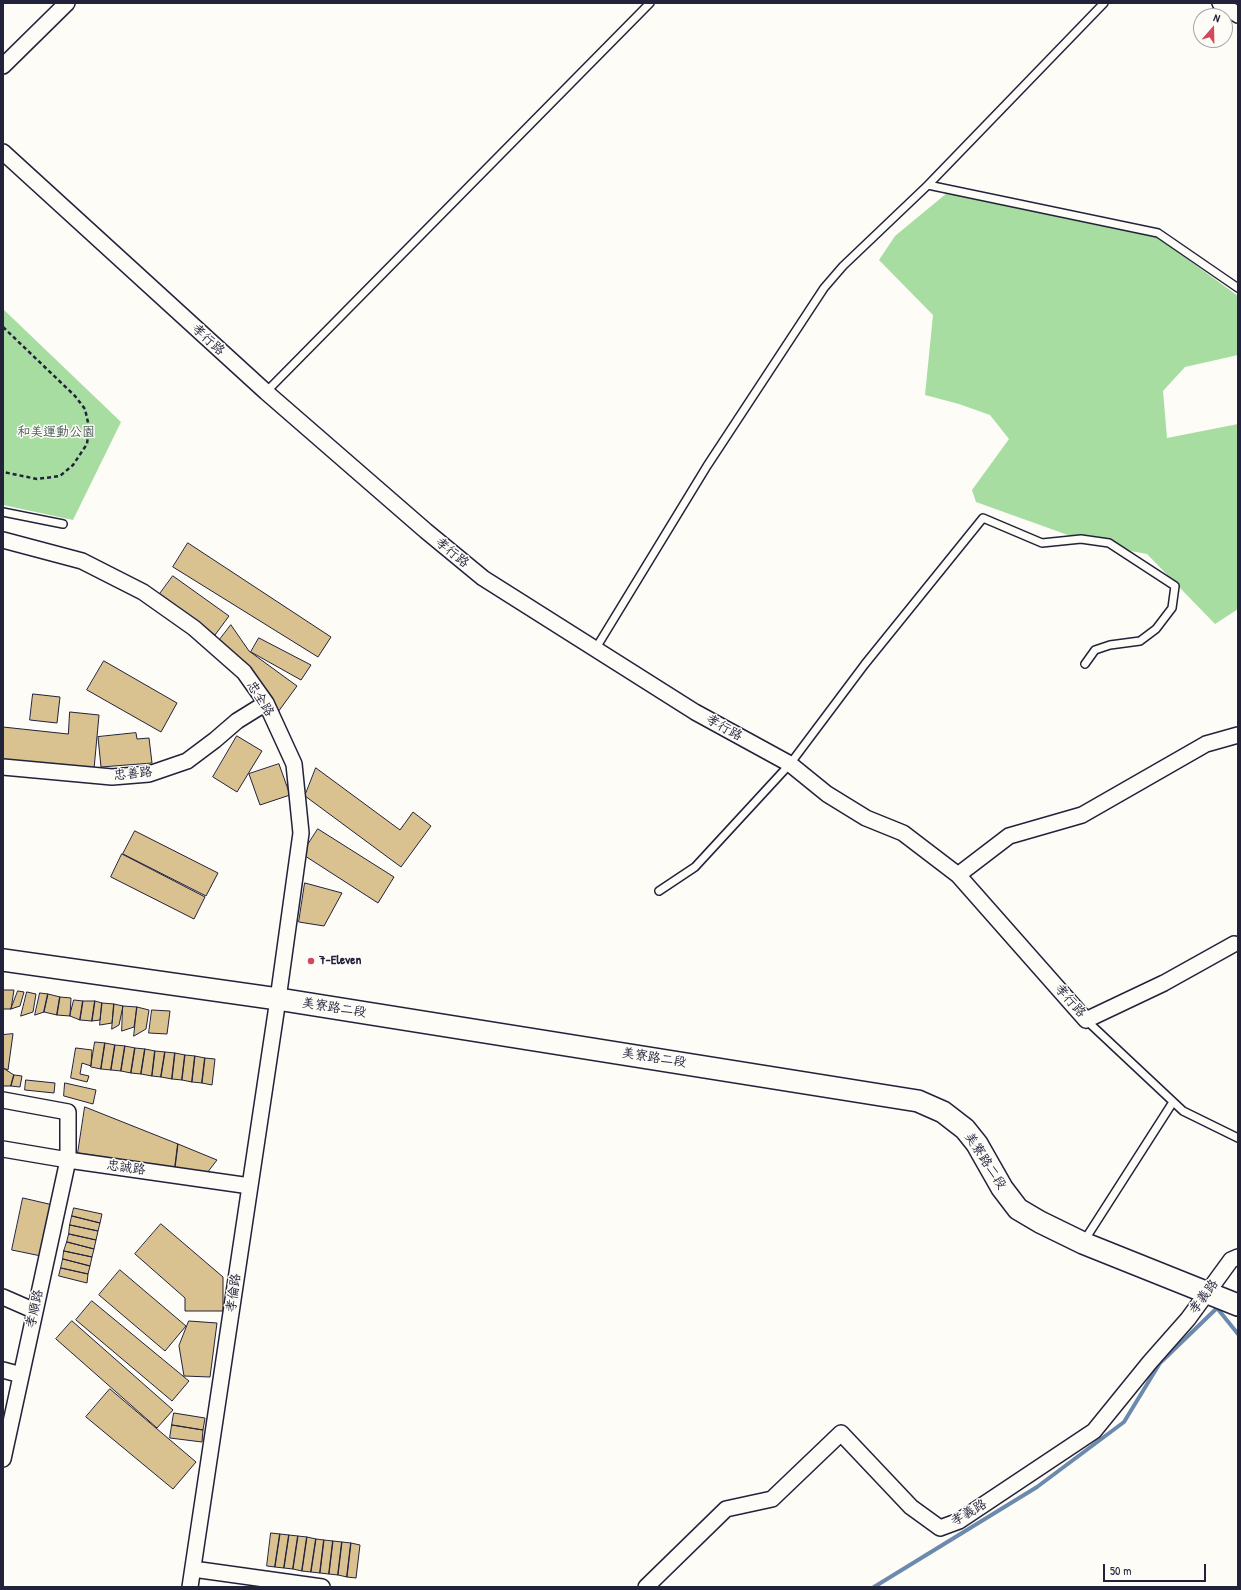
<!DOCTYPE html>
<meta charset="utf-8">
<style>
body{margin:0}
#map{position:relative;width:1241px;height:1590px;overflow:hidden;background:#fdfcf7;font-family:"Patrick Hand",sans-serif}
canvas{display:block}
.frame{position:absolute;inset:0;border:4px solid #22223b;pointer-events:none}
.north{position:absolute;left:1193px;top:8px;width:40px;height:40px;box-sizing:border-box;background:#fdfcf7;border:1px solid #a5a5ac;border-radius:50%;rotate:20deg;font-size:11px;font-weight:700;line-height:16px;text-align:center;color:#22223b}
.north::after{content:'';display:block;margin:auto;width:14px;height:18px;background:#d1495b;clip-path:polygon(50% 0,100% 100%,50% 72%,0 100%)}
.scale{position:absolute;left:1103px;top:1564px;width:103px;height:18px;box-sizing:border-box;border:2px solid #22223b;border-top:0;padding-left:5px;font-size:12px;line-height:14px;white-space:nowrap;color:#22223b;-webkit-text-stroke:3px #fdfcf7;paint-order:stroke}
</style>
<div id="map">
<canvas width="1241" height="1590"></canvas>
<div class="frame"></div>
<div class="north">N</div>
<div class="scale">50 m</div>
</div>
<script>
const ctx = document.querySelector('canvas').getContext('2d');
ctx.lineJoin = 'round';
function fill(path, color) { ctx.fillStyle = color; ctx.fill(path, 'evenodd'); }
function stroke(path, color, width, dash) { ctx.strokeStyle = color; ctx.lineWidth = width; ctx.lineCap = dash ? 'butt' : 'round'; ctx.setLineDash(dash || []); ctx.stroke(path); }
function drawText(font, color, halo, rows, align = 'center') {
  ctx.font = font + ' "Patrick Hand","LXGW WenKai TC",sans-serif'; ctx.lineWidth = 3; ctx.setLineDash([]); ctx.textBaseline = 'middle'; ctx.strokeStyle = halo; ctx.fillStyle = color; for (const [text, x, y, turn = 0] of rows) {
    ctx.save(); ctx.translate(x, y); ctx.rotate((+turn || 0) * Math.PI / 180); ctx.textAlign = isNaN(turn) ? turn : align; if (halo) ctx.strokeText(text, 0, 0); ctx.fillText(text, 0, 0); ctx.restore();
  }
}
fill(new Path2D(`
 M947,193L1157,237L1238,296V355L1185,367L1163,391L1167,438L1238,424V609L1215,624L1147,554L1093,544L976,502L972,490L1009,439L990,415L959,404L925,395L933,315L879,260L895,236Z
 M3,309L121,422L73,520L3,505Z`), '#a7dda1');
stroke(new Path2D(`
 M874,1587L1037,1487L1124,1422L1160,1363L1217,1308L1238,1334`), '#6c8aae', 4);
stroke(new Path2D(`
 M1237,3L1238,4`), '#9ecffb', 14);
const building = new Path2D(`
 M188,543L331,637L318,657L173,567Z
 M173,576L229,616L215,635L159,595Z
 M231,625L249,651L297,686L278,712L218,642Z
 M259,638L311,665L301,680L251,652Z
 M104,661L177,703L161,732L87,690Z
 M33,694L60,697L57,723L30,720Z
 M70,712L99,715L94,769L3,759V727L68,734Z
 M136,733L137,739L149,738L152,763L101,767L98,737Z
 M237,736L262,751L237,792L213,777Z
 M279,764L290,795L260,805L249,774Z
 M316,768L400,830L413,812L431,826L401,867L305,796Z
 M318,829L394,877L378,903L302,854Z
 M135,831L218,873L206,896L123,854Z
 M122,854L205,897L194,919L111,877Z
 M305,883L342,893L324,926L299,922Z
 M3,990H14L11,1009H3Z
 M18,991L24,992L20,1006L11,1009Z
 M27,992L36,994L33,1012L21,1016Z
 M40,993L48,994L44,1012L35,1015Z
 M48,994L60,997L57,1015L44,1012Z
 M60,997L71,998L70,1016L57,1015Z
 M74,1000L83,1001L80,1020L70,1016Z
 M83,1001H95L92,1021L80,1020Z
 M95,1001L102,1003L100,1020L92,1021Z
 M102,1003L114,1004L112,1023L100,1025Z
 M114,1004L123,1006L119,1025L112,1029Z
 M123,1006L137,1007L134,1027L122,1031Z
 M137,1007L149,1010L146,1029L134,1036Z
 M152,1010L170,1011L167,1034L149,1033Z
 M13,1034L8,1070L3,1068V1035Z
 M95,1042L105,1043L101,1069L91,1067Z
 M105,1043L115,1045L111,1070L101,1069Z
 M115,1045L125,1046L121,1071L111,1070Z
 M125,1046L135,1048L131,1073L121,1071Z
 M76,1048L92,1050L91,1066L82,1063L80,1074L89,1076L87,1082L71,1078Z
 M135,1048L145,1049L141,1074L131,1073Z
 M145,1049L155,1051L152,1076L141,1074Z
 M155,1051L165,1052L161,1077L152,1076Z
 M165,1052L175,1053L172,1079L161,1077Z
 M175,1053L185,1055L182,1080L172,1079Z
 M185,1055L195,1056L192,1082L182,1080Z
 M195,1056L205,1058L202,1083L192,1082Z
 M205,1058L215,1059L212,1085L202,1083Z
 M3,1068L14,1075L11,1086H3Z
 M14,1075L22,1076L20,1087L11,1086Z
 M26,1080L55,1083L54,1093L25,1090Z
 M65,1083L96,1090L93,1104L64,1096Z
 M85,1107L178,1144L175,1168L78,1153Z
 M178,1144L217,1160L207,1173L175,1168Z
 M23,1198L53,1205L41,1256L12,1250Z
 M74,1208L102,1214L100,1223L72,1216Z
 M72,1216L100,1223L98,1231L70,1225Z
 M161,1224L223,1277V1311H185V1298L135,1254Z
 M70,1225L98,1231L96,1240L69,1234Z
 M69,1234L96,1240L94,1249L67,1242Z
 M67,1242L94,1249L92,1257L64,1251Z
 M64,1251L92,1257L90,1266L63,1259Z
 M63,1259L90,1266L88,1274L61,1268Z
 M61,1268L88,1274L87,1283L59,1276Z
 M120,1270L186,1326L165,1351L99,1295Z
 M92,1301L189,1381L172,1401L76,1320Z
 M72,1321L173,1410L157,1428L56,1339Z
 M189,1321L217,1323L210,1377L184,1376L179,1346Z
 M110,1389L196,1462L173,1489L86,1417Z
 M174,1413L205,1418L203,1430L172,1425Z
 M172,1425L203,1430L202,1442L170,1438Z
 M271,1533L280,1534L275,1567L267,1566Z
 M280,1534L289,1535L284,1568L275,1567Z
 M289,1535L298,1536L293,1569L284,1568Z
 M298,1536L307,1537L302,1571L293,1569Z
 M307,1537L316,1539L311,1572L302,1571Z
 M316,1539L324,1540L320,1573L311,1572Z
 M324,1540L333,1541L329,1574L320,1573Z
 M333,1541L342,1542L338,1575L329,1574Z
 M342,1542L351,1543L347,1577L338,1575Z
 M351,1543L360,1545L356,1578L347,1577Z`);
fill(building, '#dac190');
stroke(building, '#22223b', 1);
const lane = new Path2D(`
 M928,185L1158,233L1238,288
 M266,392L650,3
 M3,512L63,524
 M596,648L707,466L824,288L843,266L928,185L1104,3
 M659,891L695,867L790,764L865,664L983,518L1042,543L1081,539L1109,543L1175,586L1172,608L1156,629L1140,641L1110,645L1095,650L1085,664
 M1086,1020L1183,1111L1238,1138
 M1084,1241L1173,1102`);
const street = new Path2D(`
 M1220,3L1238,15
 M3,66L67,3
 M3,152L266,392L426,531L483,578L695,712L790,764L827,794L866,818L903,833L958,875L1086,1020L1164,983L1234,944
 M3,540L82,561L143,592L194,628L244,672L266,703L294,764L301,833L278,999L190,1587
 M3,767L112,777L149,774L187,761L215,740L237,721L266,703
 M958,875L1009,836L1082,815L1206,744L1238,735
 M3,1100L68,1112V1160L3,1459
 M3,1149L68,1160L250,1186
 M3,1297L35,1311
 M3,1370L21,1375
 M193,1569L322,1587
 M646,1587L726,1509L772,1499L841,1433L911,1507L940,1528L959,1521L1094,1431L1150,1362L1188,1319L1231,1260L1238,1257`);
const secondary = new Path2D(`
 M3,960L278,999L918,1101L943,1112L965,1129L977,1144L1002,1188L1018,1209L1040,1222L1083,1243L1238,1305`);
stroke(lane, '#22223b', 10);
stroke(street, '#22223b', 18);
stroke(secondary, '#22223b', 24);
stroke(new Path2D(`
 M3,327L75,396L85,409L89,427L87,444L73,465L60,476L37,479L3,472`), '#22223b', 2.5, [4, 3]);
stroke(lane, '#fdfcf7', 7);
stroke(street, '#fdfcf7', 15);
stroke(secondary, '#fdfcf7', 21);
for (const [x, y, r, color] of [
 [311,961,4,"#d1495b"]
]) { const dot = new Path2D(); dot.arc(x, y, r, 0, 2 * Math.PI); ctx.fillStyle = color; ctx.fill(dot); stroke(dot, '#fdfcf7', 1.5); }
drawText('13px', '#22223b', '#fdfcf7', [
 ["孝行路",208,340,42],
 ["孝行路",452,553,39],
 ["忠全路",260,699,58],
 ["孝行路",724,728,29],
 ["忠善路",133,774,-6],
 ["孝行路",1070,1001,48],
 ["美寮路二段",334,1008,9],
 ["美寮路二段",654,1058,9],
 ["美寮路二段",985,1161,57],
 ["忠誠路",126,1168,8],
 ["孝倫路",234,1293,-82],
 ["孝義路",1204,1297,-54],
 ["孝順路",35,1309,-78],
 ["孝義路",969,1513,-30]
]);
drawText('13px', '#4a5a5a', '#fdfcf7', [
 ["和美運動公園",56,433]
]);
drawText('bold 13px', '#22223b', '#fdfcf7', [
 ["7-Eleven",319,961]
], 'left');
</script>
